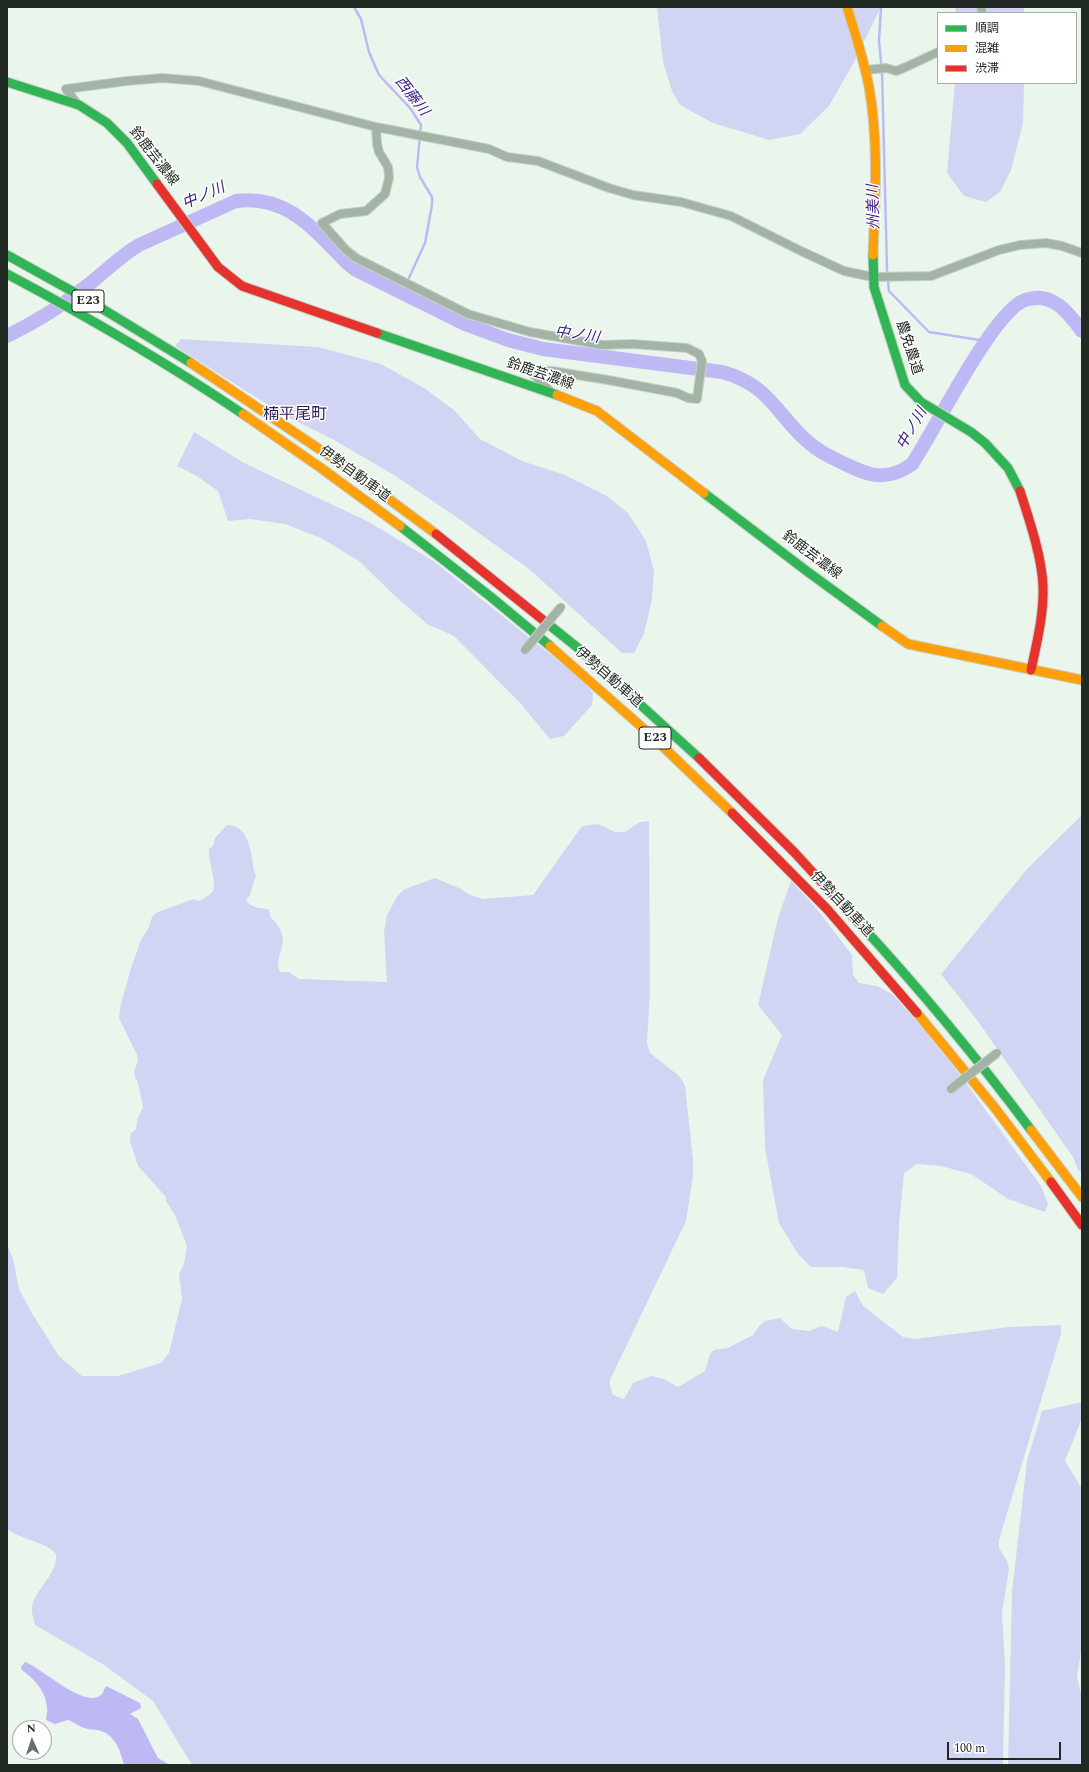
<!DOCTYPE html>
<meta charset="utf-8">
<style>
body{margin:0}
#map{position:relative;width:1089px;height:1772px;overflow:hidden;background:#eaf6ec;font-family:Spectral,"Noto Sans JP",serif}
canvas{display:block}
.frame{position:absolute;inset:0;border:8px solid #212923;pointer-events:none}
.legend{position:absolute;left:937px;top:12px;width:140px;height:72px;box-sizing:border-box;background:#fff;border:1px solid #a6a9a7;margin:0;padding:5px 7px;list-style:none;font-size:12px;color:#212923}
.legend li{display:flex;align-items:center;gap:8px;height:20px}
.legend b{width:20px;border:1px solid #a6a9a7}
.north{position:absolute;left:12px;top:1720px;width:40px;height:40px;box-sizing:border-box;background:#fff;border:1px solid #a6a9a7;border-radius:50%;rotate:357deg;font-size:11px;font-weight:700;line-height:16px;text-align:center;color:#212923}
.north::after{content:'';display:block;margin:auto;width:14px;height:18px;background:#677169;clip-path:polygon(50% 0,100% 100%,50% 72%,0 100%)}
.scale{position:absolute;left:947px;top:1742px;width:114px;height:18px;box-sizing:border-box;border:2px solid #212923;border-top:0;padding-left:5px;font-size:12px;line-height:14px;white-space:nowrap;color:#212923;-webkit-text-stroke:3px #fff;paint-order:stroke}
</style>
<div id="map">
<canvas width="1089" height="1772"></canvas>
<div class="frame"></div>
<ul class="legend">
<li><b style="height:5px;background:#30b455"></b>順調</li>
<li><b style="height:5px;background:#ff9f0a"></b>混雑</li>
<li><b style="height:5px;background:#e5322d"></b>渋滞</li>
</ul>
<div class="north">N</div>
<div class="scale">100 m</div>
</div>
<script>
const ctx = document.querySelector('canvas').getContext('2d');
ctx.lineJoin = 'round';
function fill(path, color) { ctx.fillStyle = color; ctx.fill(path, 'evenodd'); }
function stroke(path, color, width, dash) { ctx.strokeStyle = color; ctx.lineWidth = width; ctx.lineCap = dash ? 'butt' : 'round'; ctx.setLineDash(dash || []); ctx.stroke(path); }
function drawText(font, color, halo, rows, align = 'center') {
  ctx.font = font + ' Spectral,"Noto Sans JP",serif'; ctx.lineWidth = 3; ctx.setLineDash([]); ctx.textBaseline = 'middle'; ctx.strokeStyle = halo; ctx.fillStyle = color; for (const [text, x, y, turn = 0] of rows) {
    ctx.save(); ctx.translate(x, y); ctx.rotate((+turn || 0) * Math.PI / 180); ctx.textAlign = isNaN(turn) ? turn : align; if (halo) ctx.strokeText(text, 0, 0); ctx.fillText(text, 0, 0); ctx.restore();
  }
}
fill(new Path2D(`
 M657,7H881L854,62L829,106L800,134L769,140L713,123L680,105L672,91L663,62Z
 M955,7H1024V13H956Z
 M955,83H1024L1023,123L1011,170L1000,192L986,202L964,196L947,173Z
 M181,339L318,347L381,364L424,388L454,410L480,439L522,461L565,475L607,496L628,513L646,541L654,571L652,599L644,634L634,653H622L529,569L455,516L394,475L334,440L284,415L175,346Z
 M194,432L244,463L369,522L435,562L581,679L593,693L592,705L564,736L550,739L521,704L454,636L427,624L395,596L359,561L321,538L285,524L250,519L228,521L218,491L197,476L177,466Z
 M1082,815V1172L1078,1170L1073,1157L977,1020L941,974L1028,868Z
 M649,821L650,990L647,1043L650,1053L679,1076L685,1085L693,1160V1176L686,1221L610,1380V1386L613,1395L624,1399L633,1383L651,1376L664,1379L678,1387L705,1371L710,1354L714,1350L728,1348L753,1335L759,1326L765,1321L780,1318L792,1329L809,1331L822,1326L838,1332L846,1297L855,1291L863,1306L903,1337L915,1339L1009,1327L1061,1325V1334L999,1540V1548L1007,1561L1009,1569L1002,1613L1005,1665L1003,1765H192L153,1701L104,1665L35,1625C34,1619 31,1613 32,1606C36,1588 58,1574 56,1554C49,1543 19,1539 7,1529V1244L13,1259L19,1289L33,1315L59,1356L82,1376H118L161,1363L169,1353L182,1299L179,1274L184,1264L187,1246L175,1215L166,1201V1197L138,1166L130,1141L131,1133L136,1129L137,1120L143,1107L138,1083L135,1077L134,1071L138,1061L137,1055L119,1018L120,1008L131,968L141,940L149,927L152,917L156,913L193,899L199,901C203,899 210,895 213,891C217,884 208,859 209,849L213,846L215,838L227,825C250,825 251,854 254,871L256,875L250,895L246,900C251,908 259,908 268,909L270,913V916C274,921 280,927 282,934C286,947 274,959 280,972H289L299,979L387,982L384,932L387,915L398,895L405,889L435,878L459,888L470,895L483,899L533,895L582,826L598,824L615,832H625L640,822Z
 M791,881L816,908L852,955L853,975L859,983L877,986L892,994L914,1018L960,1075L1041,1186L1048,1204L1045,1212L1008,1199L971,1174L941,1166L917,1164L904,1173L899,1225L897,1278L883,1294L868,1288L864,1270L842,1267H811L798,1254L779,1223L765,1148L763,1080L782,1035L758,1005L778,918Z
 M1082,1402V1418L1065,1461L1082,1489V1645L1077,1677L1082,1697V1765H1008L1012,1592L1027,1461L1042,1411Z`), '#d2d4f3');
fill(new Path2D(`
 M25,1662C41,1667 86,1711 102,1694C103,1692 105,1688 106,1686L140,1703L141,1708L130,1714L138,1719L158,1758L170,1765H124C120,1750 115,1733 97,1730C92,1729 89,1730 84,1728C78,1726 74,1722 68,1720L55,1724L46,1720C46,1716 48,1712 47,1708C46,1691 35,1680 22,1670L21,1667Z`), '#beb9f5');
stroke(new Path2D(`
 M354,7L361,19L369,52L379,75L410,108L421,125L417,167L420,177L432,197V205L425,243L402,293
 M881,7L879,41L882,72L887,269L889,291L929,332L986,341`), '#beb9f5', 2.5);
stroke(new Path2D(`
 M7,336C36,322 63,305 88,285C105,272 120,256 139,245L236,201C288,194 315,231 348,264L356,270L465,324L508,340L543,349L722,372C770,385 775,413 808,442C817,450 828,456 839,461C865,474 885,484 912,464C934,432 993,311 1025,300C1052,291 1068,312 1082,331`), '#beb9f5', 14);
const street = new Path2D(`
 M981,7L982,13
 M865,70L886,68L896,71L906,67L938,52
 M78,105L66,89L127,81L162,78L199,81L376,127L489,149L507,157L538,161L609,188L633,195L681,202L731,216L801,251L844,271L873,277L931,276L999,250L1020,245L1046,243L1062,246L1082,253
 M376,127L377,144L379,152L388,167L389,178L385,194L366,211L340,214L322,223L346,250L356,258L468,314L530,332L602,345L632,344L687,348L699,354L702,361L697,399L688,398L677,393L608,380L552,371L529,370L550,391`);
const fast = new Path2D(`
 M7,82L79,105L107,123L127,143L157,184
 M7,255L88,300L191,363
 M873,255L874,287L905,385L921,402L971,432L985,443L1008,468L1020,491
 M7,274C88,317 167,363 243,414
 M377,333L557,395
 M704,493L808,572L882,626
 M400,526L491,597L550,646
 M548,624L578,648L699,758
 M858,922C919,988 977,1058 1031,1130`);
const slow = new Path2D(`
 M847,7C855,33 864,60 869,87C879,142 875,200 873,255
 M191,363L343,465L436,534
 M557,395L597,411L704,493
 M243,414L321,468L400,526
 M882,626L908,644L1082,680
 M550,646L653,737L732,813
 M917,1013L995,1108L1051,1182
 M1031,1130L1082,1197`);
const jam = new Path2D(`
 M157,184L218,267L242,286L377,333
 M1020,491C1029,519 1042,557 1043,586C1044,614 1037,642 1031,670
 M436,534L548,624
 M699,758L795,853L858,922
 M732,813L827,909L917,1013
 M1051,1182L1082,1225`);
stroke(street, '#c7d0c9', 10);
stroke(fast, '#c7d0c9', 11);
stroke(slow, '#c7d0c9', 11);
stroke(jam, '#c7d0c9', 11);
stroke(street, '#a3b4a6', 8);
stroke(fast, '#30b455', 9);
stroke(slow, '#ff9f0a', 9);
stroke(jam, '#e5322d', 9);
const streetBridge = new Path2D(`
 M525,650L561,607
 M951,1089L997,1053`);
stroke(streetBridge, '#c7d0c9', 10, []);
stroke(streetBridge, '#a3b4a6', 8);
for (const [x, y, w] of [
 [88,301,32],
 [655,738,32]
]) { const box = new Path2D(); box.roundRect(x - w / 2, y - 11, w, 22, 3); ctx.fillStyle = '#fff'; ctx.fill(box); stroke(box, '#212923', 1); }
drawText('bold 13px', '#212923', null, [
 ["E23",88,301],
 ["E23",655,738]
]);
drawText('14px', '#212923', '#fff', [
 ["鈴鹿芸濃線",153,157,52],
 ["農免農道",908,348,72],
 ["鈴鹿芸濃線",540,375,19],
 ["伊勢自動車道",354,475,36],
 ["鈴鹿芸濃線",811,556,37],
 ["伊勢自動車道",608,678,41],
 ["伊勢自動車道",841,905,47]
]);
drawText('italic 15px', '#3d2085', '#fff', [
 ["西藤川",411,97,52],
 ["中ノ川",204,197,-24],
 ["州美川",875,207,-92],
 ["中ノ川",577,336,8],
 ["中ノ川",913,429,-60]
]);
drawText('16px', '#2c1f59', '#fff', [
 ["楠平尾町",295,416]
]);
</script>
